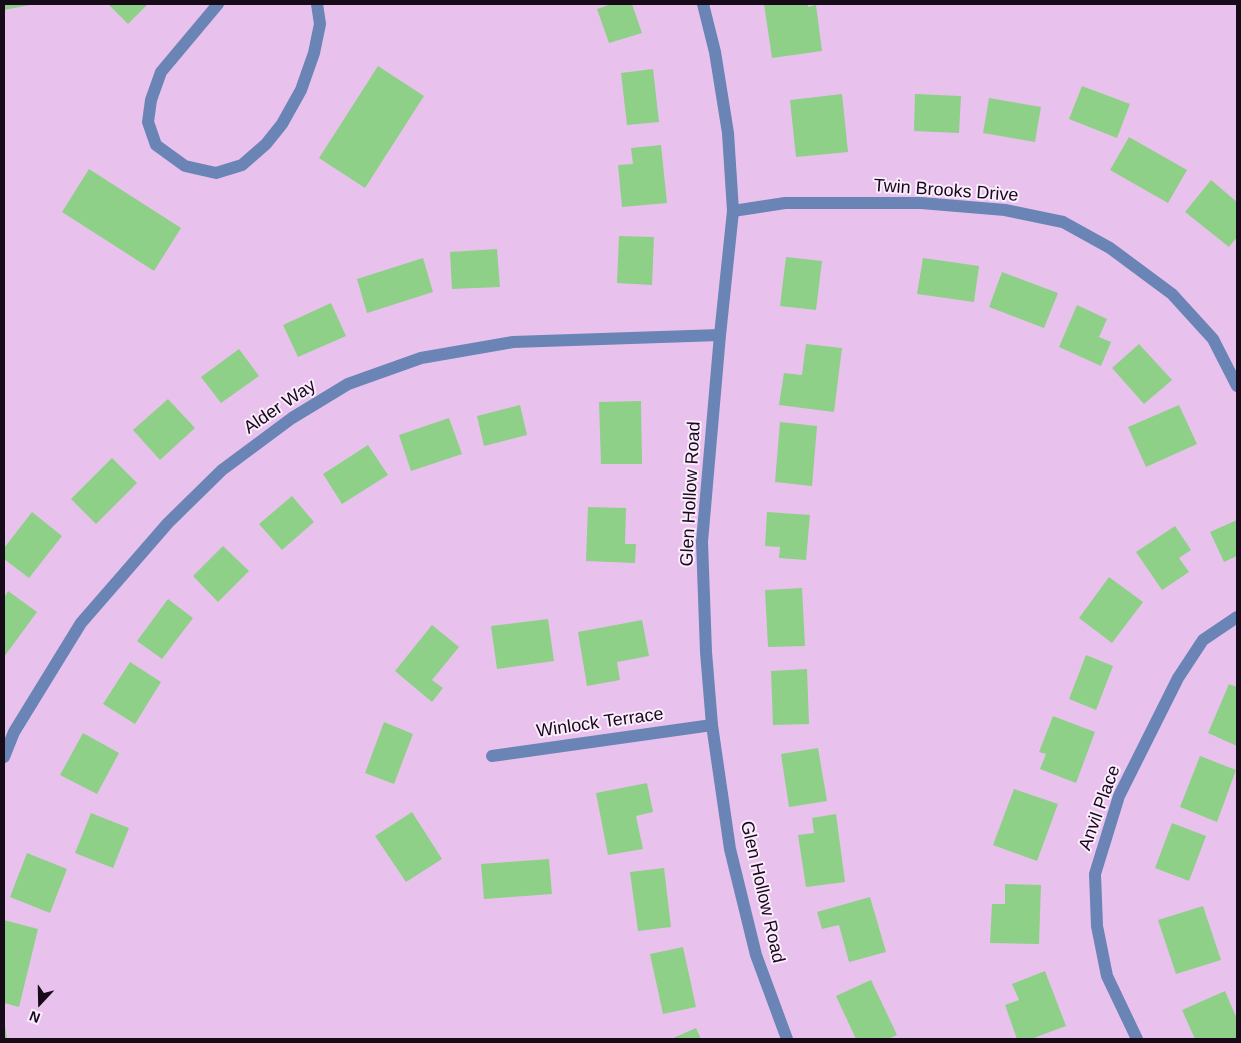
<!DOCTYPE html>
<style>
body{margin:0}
#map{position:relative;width:1241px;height:1043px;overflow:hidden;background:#e8c2ed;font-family:Helvetica,sans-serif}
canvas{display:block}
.frame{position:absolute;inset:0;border:5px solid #170a19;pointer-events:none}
.north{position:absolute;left:15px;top:978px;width:50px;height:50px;-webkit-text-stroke:4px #fbecfe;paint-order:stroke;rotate:201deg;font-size:14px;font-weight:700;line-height:20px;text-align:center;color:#170a19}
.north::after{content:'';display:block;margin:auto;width:18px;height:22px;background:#170a19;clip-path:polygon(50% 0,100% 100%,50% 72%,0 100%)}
</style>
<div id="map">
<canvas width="1241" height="1043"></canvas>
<div class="frame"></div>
<div class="north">N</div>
</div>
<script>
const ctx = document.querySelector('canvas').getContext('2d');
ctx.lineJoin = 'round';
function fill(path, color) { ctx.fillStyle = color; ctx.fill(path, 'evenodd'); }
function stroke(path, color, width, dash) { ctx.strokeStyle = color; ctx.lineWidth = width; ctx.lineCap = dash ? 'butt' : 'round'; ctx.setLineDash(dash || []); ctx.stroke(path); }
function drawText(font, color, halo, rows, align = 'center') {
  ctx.font = font + ' Helvetica,sans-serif'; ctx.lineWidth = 4; ctx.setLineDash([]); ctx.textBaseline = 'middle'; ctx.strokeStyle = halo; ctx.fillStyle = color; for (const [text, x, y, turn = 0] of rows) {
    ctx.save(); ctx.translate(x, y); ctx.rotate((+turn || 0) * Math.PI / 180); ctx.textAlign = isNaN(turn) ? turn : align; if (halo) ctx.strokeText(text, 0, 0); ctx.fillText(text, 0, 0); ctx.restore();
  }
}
fill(new Path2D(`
 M4,4H30V5L4,10Z
 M108,4H148L128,24Z
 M612,4H632L642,33L609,43L597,9Z
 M764,4H808V7L816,5L822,51L772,58Z
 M378,66L424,96L365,188L319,158Z
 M653,69L659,122L627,125L621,73Z
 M1082,86L1130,104L1117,138L1069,119Z
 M842,94L848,152L796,157L790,100Z
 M915,94L961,96L959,133L914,131Z
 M989,98L1041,107L1035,142L983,133Z
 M1129,137L1187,170L1168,203L1110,170Z
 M661,145L667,203L622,207L618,165L633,164L631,148Z
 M89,169L181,228L154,271L62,212Z
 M1211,180L1237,202V237L1229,247L1185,212Z
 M619,236L654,237L652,285L617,283Z
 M497,249L500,287L452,289L450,252Z
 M786,257L822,261L816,310L780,306Z
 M423,258L433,292L367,313L357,279Z
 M923,258L979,266L974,302L917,294Z
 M1002,272L1058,293L1044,328L989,307Z
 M331,303L346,336L298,357L283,325Z
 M1077,305L1107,319L1099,337L1111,342L1101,366L1059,347Z
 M806,344L842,348L834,412L779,405L784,373L802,375Z
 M1139,344L1172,380L1144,404L1112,368Z
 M239,349L259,376L221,403L201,377Z
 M168,399L195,428L160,460L133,430Z
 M641,401L642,464H601L599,402Z
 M520,405L527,435L484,446L477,416Z
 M1179,405L1197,444L1146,467L1128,427Z
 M449,418L462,454L411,471L399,435Z
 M780,422L817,426L812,486L775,482Z
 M368,445L388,475L342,504L323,474Z
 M112,458L137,483L96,524L71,499Z
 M292,496L314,522L282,550L259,524Z
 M588,507L626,508L625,544H636L635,563L586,561Z
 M32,512L62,536L29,578L4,559V548Z
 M767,512L810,515L806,560L779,558L780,547L765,546Z
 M1237,520V556L1224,562L1210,532Z
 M1175,526L1191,550L1179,558L1189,572L1162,590L1136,552Z
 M223,546L249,571L218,602L193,576Z
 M1109,577L1143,602L1112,643L1079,618Z
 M802,588L805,646L768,647L765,590Z
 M8,591L37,612L4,657V598Z
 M168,599L193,618L162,659L137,641Z
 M548,619L554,661L497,669L491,626Z
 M642,620L649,656L617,662L620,680L587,686L578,632Z
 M432,625L459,647L432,680L443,688L432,702L395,671Z
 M1086,655L1113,666L1096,710L1069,699Z
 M130,662L161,682L135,724L103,704Z
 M807,669L809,724L773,725L771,671Z
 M1229,684L1237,687V746L1208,733Z
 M1053,716L1095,732L1076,783L1040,769L1046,754L1039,752Z
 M384,722L413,734L394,784L365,773Z
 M83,733L119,753L97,794L60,775Z
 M818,748L827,801L789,807L781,754Z
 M1200,756L1236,770L1217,822L1180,807Z
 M647,783L653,812L636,816L643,849L608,855L596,793Z
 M1014,789L1058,804L1037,861L993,845Z
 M412,812L442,859L406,882L375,836Z
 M91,813L129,828L113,868L75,853Z
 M836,814L845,882L806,887L798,835L814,833L812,818Z
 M1172,823L1206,836L1189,881L1155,868Z
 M27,853L67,869L50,913L10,897Z
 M549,859L552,894L484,899L481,864Z
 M664,868L671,927L638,931L630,872Z
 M1005,884L1041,885L1039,944L990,943L992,904H1005Z
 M870,897L886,952L849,962L839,925L822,929L817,912Z
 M1203,906L1221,960L1176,974L1158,920Z
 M4,920L38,929L19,1007L4,1003Z
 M683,947L696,1007L663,1014L650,954Z
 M1045,971L1066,1026L1031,1039H1017L1005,1005L1019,1000L1012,984Z
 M871,980L897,1035L888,1039H856L836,996Z
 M1225,991L1237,1019V1039H1195L1182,1010Z
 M4,1026H5L7,1039H4Z
 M696,1028L701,1039H671Z`), '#8ed087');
stroke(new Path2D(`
 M218,4L161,72L151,100L148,122L156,145L185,166L216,173L242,165L266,144L282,124L301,90L314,53L320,24L317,4
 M733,211L785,203H921L1005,210L1063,222L1110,248L1172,294L1213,339L1237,386
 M492,756L712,725
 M4,757L14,732L81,623L168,523L222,470L292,418L348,384L421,358L513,342L720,335
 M1137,1039L1107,976L1097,926L1095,874L1119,796L1178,678L1203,640L1237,617`), '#6984b5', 12);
stroke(new Path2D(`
 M703,4L715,52L728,133L733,211L720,335L702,542L706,652L712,725L730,849L756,955L787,1039`), '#6984b5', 12);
drawText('18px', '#170a19', '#fbecfe', [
 ["Twin Brooks Drive",946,191,4],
 ["Alder Way",280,407,-34],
 ["Glen Hollow Road",691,494,-87],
 ["Winlock Terrace",600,723,-8],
 ["Anvil Place",1100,808,-70],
 ["Glen Hollow Road",762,892,77]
]);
</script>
